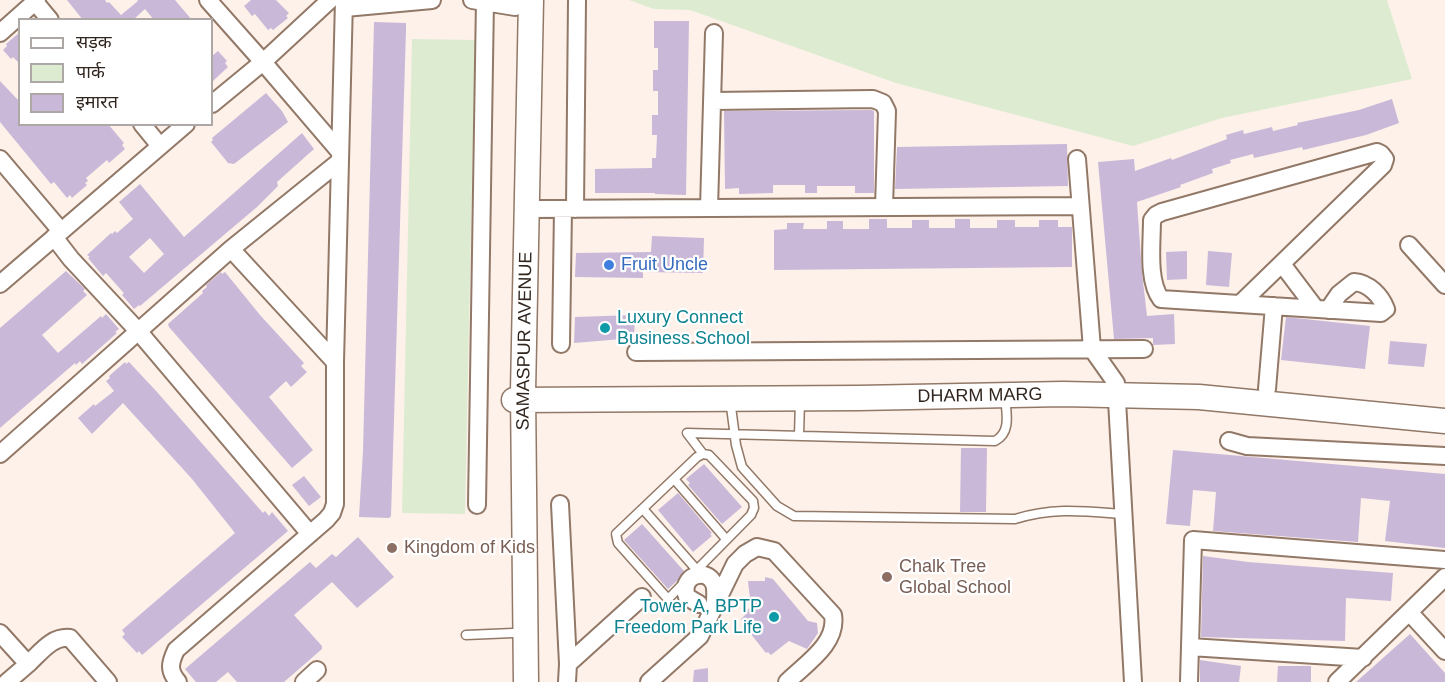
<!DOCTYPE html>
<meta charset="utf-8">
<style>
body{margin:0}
#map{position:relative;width:1445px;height:682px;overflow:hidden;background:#fdf1ea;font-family:Arial,"Noto Sans Devanagari",sans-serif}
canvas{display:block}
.legend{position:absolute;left:18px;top:18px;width:195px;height:108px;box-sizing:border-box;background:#fff;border:2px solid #ada8a5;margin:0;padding:8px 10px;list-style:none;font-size:18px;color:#31261f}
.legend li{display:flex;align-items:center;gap:12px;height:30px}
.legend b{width:30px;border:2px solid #ada8a5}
</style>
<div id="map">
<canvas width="1445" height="682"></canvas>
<ul class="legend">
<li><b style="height:8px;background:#fff"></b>सड़क</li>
<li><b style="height:16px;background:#ddecd1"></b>पार्क</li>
<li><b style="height:16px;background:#cab8d8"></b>इमारत</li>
</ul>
</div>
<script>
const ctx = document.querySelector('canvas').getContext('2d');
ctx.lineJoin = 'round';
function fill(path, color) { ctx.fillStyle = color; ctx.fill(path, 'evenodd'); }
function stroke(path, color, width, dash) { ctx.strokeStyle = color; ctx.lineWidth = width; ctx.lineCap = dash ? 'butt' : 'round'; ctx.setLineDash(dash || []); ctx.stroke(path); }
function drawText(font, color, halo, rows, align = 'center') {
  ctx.font = font + ' Arial,sans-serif'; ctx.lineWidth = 4.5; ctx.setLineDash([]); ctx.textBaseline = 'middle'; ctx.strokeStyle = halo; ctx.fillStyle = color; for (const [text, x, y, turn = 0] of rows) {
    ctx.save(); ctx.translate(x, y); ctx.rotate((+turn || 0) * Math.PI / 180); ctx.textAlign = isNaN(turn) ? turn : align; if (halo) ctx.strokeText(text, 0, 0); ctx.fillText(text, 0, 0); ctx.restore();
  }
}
fill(new Path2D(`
 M629,0H1387L1412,79L1222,118L1133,146L896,83L690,10L654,9Z
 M412,39L475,40L465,514L402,513Z`), '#ddecd1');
fill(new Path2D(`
 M67,0H105L107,3L109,2L121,15L138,1L137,0H175L192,20H154L145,9L133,20H83Z
 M251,0H276L289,13L286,16L288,18L273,30L271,28L268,30L255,14L252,16L244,6Z
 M654,21H689L686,195L655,194V193H595V169L652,168V158H656L657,135H652V115H658V91H653V70H658V48H654Z
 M374,22L406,23V30L391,516L389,518L359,517L363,451Z
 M20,32V64L13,57L11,59L3,50L7,46L6,44Z
 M218,51L227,61L225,63L228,67L212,82V56Z
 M0,81L20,102V124H108L124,143L122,145L125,149L109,163L107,160L86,178L88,181L85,183L87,185L72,198L70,195L67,198L54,182L51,184L0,122Z
 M266,93L282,111L288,122L234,164L228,163L211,142L213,140L212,138Z
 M1392,99L1399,123L1366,135L1320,146L1303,150L1302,147L1254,158L1253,154L1230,160L1231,163L1212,169L1213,173L1180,185L1181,187L1137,202L1142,273L1147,316L1174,314L1175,344L1153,345V338L1114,339L1098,162L1134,159L1135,171L1171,158L1172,160L1227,139L1226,135L1243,130L1244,134L1272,127L1273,131L1298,125L1297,123L1359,110Z
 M871,110L874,111V193H855V186H817V193H805V185H773V193L739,194V188L725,189L724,111Z
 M302,133L314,149L277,182L278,186L257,207L140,306L139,305L134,309L122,295L124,293L122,291L106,273L103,276L88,258L90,257L87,255L111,233L112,234L115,231L117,233L133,219L119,202L140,184L184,237ZM150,238L164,254L144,273L129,257Z
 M1067,144L1068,186L895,189L897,147Z
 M869,219H887V228H912V220H929V228H955V219H970V228H997V220H1015V227H1039V220H1058V227H1072V267L774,270V230L787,229V223H804L803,229H827V221H843V229H869Z
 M652,236L704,238L703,273L643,272V278L575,277L576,253L651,252Z
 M1187,251V279L1167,280L1166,252Z
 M1208,251L1232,253L1229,287L1206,285Z
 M66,271L85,289L83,291L87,295L42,335L58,353L101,316L102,318L106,314L119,329L115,332L117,333L82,364L80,361L76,365L75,363L0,428V328Z
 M221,272L222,274L225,272L260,315L304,363L301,366L307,372L291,387L286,381L269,397L313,450L292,468L169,327L168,324L203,293L202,291L207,287L206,285Z
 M635,315L634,338L574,343L575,317Z
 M1286,317L1370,326L1365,369L1281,360Z
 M1390,341L1427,344L1424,367L1388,364Z
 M125,362L126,364L129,362L157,392L263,513L265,511L269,516L272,512L288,531L142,655L139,651L137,653L122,637L125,634L122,630L235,533L192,479L123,403L92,434L78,418L94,404L95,406L114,391L106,381L110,378L109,376Z
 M961,448H987L986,512H960Z
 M1173,450L1445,474V548L1385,541L1390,501L1361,498L1358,542L1213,531L1216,492L1193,490L1190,526L1166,524Z
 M704,464L742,507L722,524L688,485L690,483L686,479Z
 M304,476L321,497L309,506L292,485Z
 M678,493L712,533L710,534L712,536L693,552L658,510Z
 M642,524L684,571L677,581L668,589L624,540Z
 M358,537L394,577L357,608L332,582L294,615L322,646V649L284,682H237L228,672L216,682H196L185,669L310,562L316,568L332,554L336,557Z
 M1203,556L1248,562L1393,573L1391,601L1346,598L1345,641L1201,637Z
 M765,577L773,579L808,621L817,623L818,633L807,649L789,641L771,655L768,652L766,653L742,623L743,622L741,619L746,614L744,613L751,607L748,581H765Z
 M1410,634L1445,673V682H1356Z
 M1200,660L1241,666L1239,682H1200Z
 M1278,666H1311V682H1277Z
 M708,668V682H693L694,670Z`), '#cab8d8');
const lane = new Path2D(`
 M730,399L736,445L742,467L777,506L794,516L1015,519C1053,507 1084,511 1122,514
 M799,436L800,400
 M703,454L709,455L753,501L754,508L751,515L668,599L618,543L616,534L697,457Z
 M703,454L687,433L995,441C1012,432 1006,412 1005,396
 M674,479L726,539
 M643,509L696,569
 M466,635L513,633`);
const street = new Path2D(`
 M208,0L263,62L340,152
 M472,0L515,7
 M35,2L50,20
 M345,8L432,0
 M0,33L37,0
 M712,101L873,99L883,103L887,111L884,207
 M212,104L263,62L330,0
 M142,124L160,146
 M0,159L61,231
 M1077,159L1092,349L1116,383L1133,682
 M709,208L714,33
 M526,209L1080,206
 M575,209L577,0
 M54,237L71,259L139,332L310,534
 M1409,245L1445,285
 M231,249L335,362
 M1282,264L1316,309
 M0,284L186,124
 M1240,304L1383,165L1385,159L1381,154L1377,152L1162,212L1156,215L1152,220C1152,243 1147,281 1161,299L1381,313L1386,309C1381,296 1369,283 1354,282L1339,294L1328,310
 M561,344L563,209
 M636,352L1144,349
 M1267,389L1274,306
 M1229,441L1247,446L1445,456
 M0,454L231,249L340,161
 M560,504L568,664L567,682
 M477,505L485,0
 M699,604L687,597C679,576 707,566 714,584C716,589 715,597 715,603
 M1409,612L1445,651
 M0,633L28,664C41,652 52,636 70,638L108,682
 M1190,647L1363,658
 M568,664L642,597
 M7,682L28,664
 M178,682C168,670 170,663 176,650L326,520L332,513L335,504V362L344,0
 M304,682L317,670
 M649,682L700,636L735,564L745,554L757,547L774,551L833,615C838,644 805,664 787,682
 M1189,682L1193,540L1445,560
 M1337,682L1445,577`);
const secondary = new Path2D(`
 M514,400L859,398L1063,394L1199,397L1445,421
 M526,682L523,392L531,0`);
stroke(lane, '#927867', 11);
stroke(street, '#927867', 20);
stroke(secondary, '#927867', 27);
stroke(lane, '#fff', 8);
stroke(street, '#fff', 16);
stroke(secondary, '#fff', 24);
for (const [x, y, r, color] of [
 [609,265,6,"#3f7fe0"],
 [605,328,6,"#0f9aa8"],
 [392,548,6,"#8d6e63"],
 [887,577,6,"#8d6e63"],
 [774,617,6,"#0f9aa8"]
]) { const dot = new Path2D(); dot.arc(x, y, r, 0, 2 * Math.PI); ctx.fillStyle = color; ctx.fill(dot); stroke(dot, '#fff', 2); }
drawText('18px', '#366cbe', '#fff', [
 ["Fruit Uncle",621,265]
], 'left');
drawText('18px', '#0d838f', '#fff', [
 ["Luxury Connect",617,318],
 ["Business School",617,339],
 ["Tower A, BPTP",762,607,"right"],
 ["Freedom Park Life",762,628,"right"]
], 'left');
drawText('18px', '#31261f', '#fff', [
 ["SAMASPUR AVENUE",525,341,-89],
 ["DHARM MARG",980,396,-1]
]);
drawText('18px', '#785e54', '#fff', [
 ["Kingdom of Kids",404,548],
 ["Chalk Tree",899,567],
 ["Global School",899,588]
], 'left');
</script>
